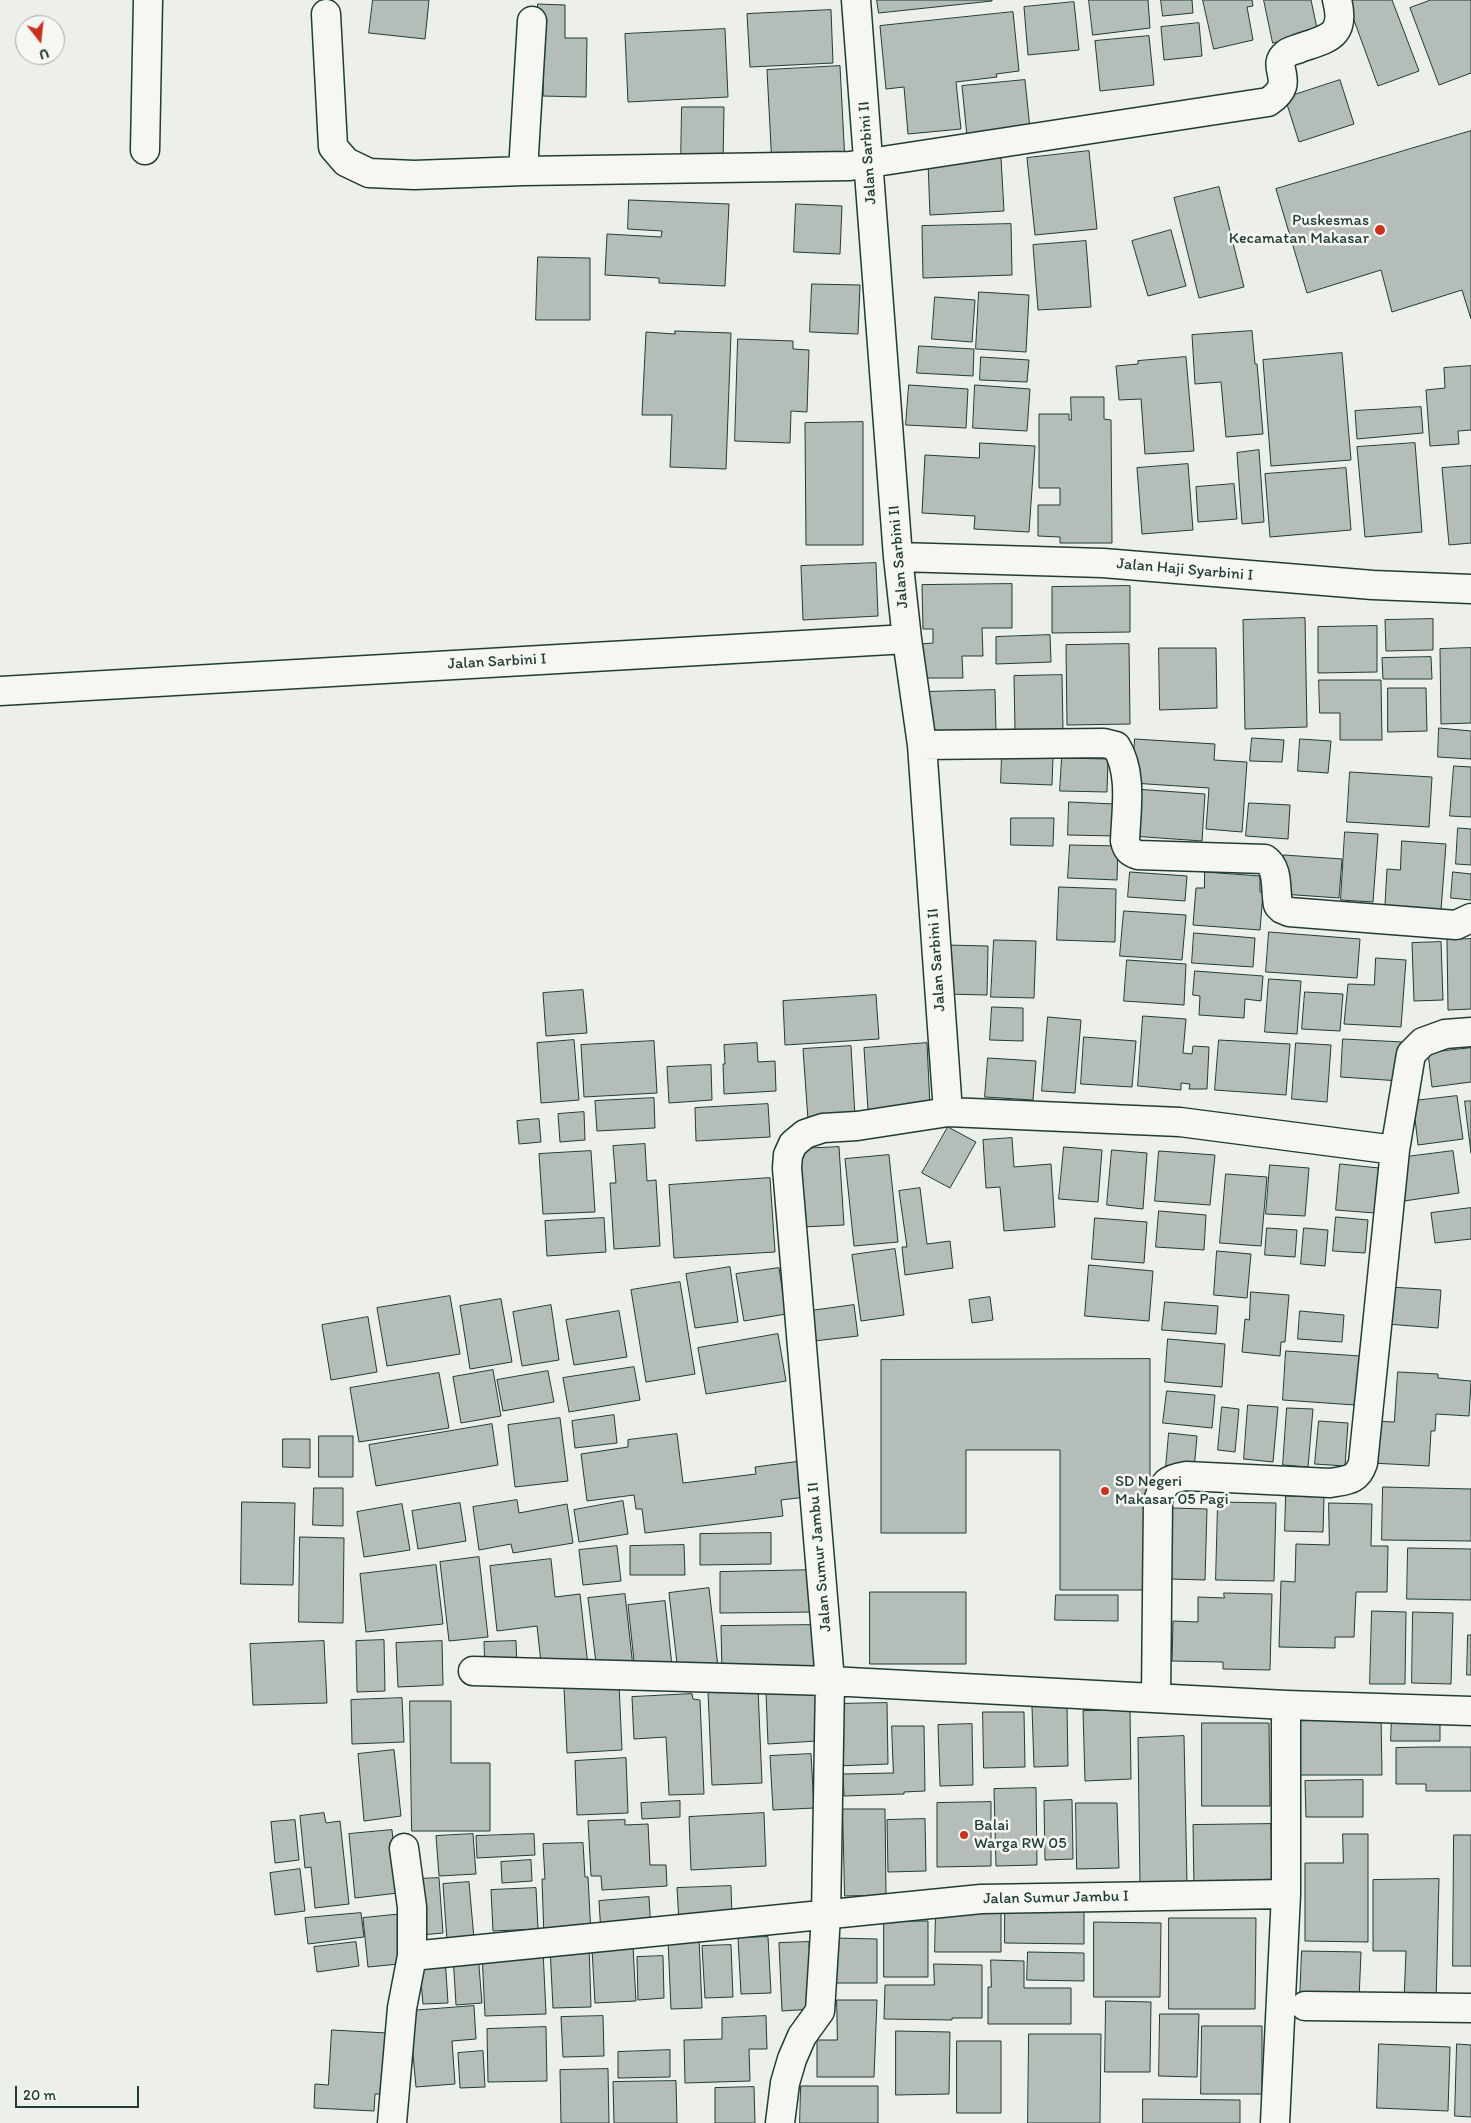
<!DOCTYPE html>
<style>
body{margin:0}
#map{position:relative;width:1471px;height:2123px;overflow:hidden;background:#edefea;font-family:Itim,sans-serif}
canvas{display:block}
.north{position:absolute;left:15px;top:15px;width:50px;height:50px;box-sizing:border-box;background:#f6f6f2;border:1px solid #a0aca6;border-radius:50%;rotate:164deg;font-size:14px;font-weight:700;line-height:20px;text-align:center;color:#1f3d34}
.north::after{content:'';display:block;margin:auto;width:18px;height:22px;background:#c8321e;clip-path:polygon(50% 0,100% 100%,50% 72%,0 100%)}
.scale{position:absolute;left:15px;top:2086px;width:124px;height:22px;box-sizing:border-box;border:2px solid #1f3d34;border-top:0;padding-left:6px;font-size:15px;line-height:18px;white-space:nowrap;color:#1f3d34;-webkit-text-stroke:4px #f6f6f2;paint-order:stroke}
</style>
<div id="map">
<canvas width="1471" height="2123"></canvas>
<div class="north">U</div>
<div class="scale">20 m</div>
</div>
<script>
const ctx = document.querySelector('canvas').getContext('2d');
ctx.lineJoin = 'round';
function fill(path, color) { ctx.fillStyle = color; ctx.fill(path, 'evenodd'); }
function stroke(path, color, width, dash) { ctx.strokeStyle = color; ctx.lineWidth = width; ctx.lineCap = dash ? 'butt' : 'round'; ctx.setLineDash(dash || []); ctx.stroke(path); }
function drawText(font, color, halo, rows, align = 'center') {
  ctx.font = font + ' Itim,sans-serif'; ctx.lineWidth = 5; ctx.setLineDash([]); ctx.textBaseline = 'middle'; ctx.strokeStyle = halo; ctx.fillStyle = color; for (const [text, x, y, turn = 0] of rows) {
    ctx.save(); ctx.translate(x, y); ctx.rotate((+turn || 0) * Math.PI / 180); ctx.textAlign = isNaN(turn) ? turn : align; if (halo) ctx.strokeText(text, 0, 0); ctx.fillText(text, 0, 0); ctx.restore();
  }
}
const building = new Path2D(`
 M373,0H429L425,39L369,33Z
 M877,0H992V1L879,13Z
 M1089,0H1148L1150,28L1093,35Z
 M1161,0H1192L1193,13L1163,16Z
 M1203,0H1252L1253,6L1247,7L1253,40L1214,49Z
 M1264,0H1311L1318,33L1273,43Z
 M1349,0H1392L1419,71L1378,86L1347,1Z
 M1431,0H1471V73L1439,85L1410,8Z
 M1074,2L1079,50L1028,55L1024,7Z
 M538,4L565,5V38H587L586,97L543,96L544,43L537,42Z
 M831,10L833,63L750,67L747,14Z
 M1013,12L1019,71L996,74L997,77L956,82L961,129L908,134L904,87L886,89L880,26Z
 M1199,23L1202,56L1164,60L1161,27Z
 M725,29L728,97L628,102L625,34Z
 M1149,36L1154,85L1100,91L1095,41Z
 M840,66L845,162L772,166L767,70Z
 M1025,80L1031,139L968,146L962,86Z
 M1340,80L1354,124L1299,142L1285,98Z
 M682,107H724L723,163H681Z
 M1471,131V319L1462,290L1392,312L1381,270L1307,293L1276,189Z
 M1089,151L1097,229L1035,235L1027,158Z
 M1001,158L1004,211L930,215L928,162Z
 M1219,187L1244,287L1199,298L1174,198Z
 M629,200L729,204L725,286L659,283V278L605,275L607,234L661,237L662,231L628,229Z
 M796,204L842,206L840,254L794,252Z
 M1011,224L1012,275L923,278L922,226Z
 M1171,230L1186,286L1148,296L1132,241Z
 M1086,241L1091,307L1038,310L1033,245Z
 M538,257L590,258V320H536Z
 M812,284L860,285L858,334L810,332Z
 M979,292L1029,295L1026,352L976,349Z
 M935,297L975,300L972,342L932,339Z
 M675,331L731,333L726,469L670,467L672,415H642L646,332L675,334Z
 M1252,331L1255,364H1257L1263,434L1226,437L1221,382L1195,384L1192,335Z
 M738,339L793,341V349L809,350L807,412L791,411L790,443L735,441Z
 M919,346L974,349L973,376L917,373Z
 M1342,353L1351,460L1271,466L1263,360Z
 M981,357L1029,360L1027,382L980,380Z
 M1186,357L1194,451L1145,454L1141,399L1119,400L1116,366L1138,364V361Z
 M1471,366V430L1458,431L1459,444L1430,446L1426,390L1445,388L1444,368Z
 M909,385L968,389L966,428L906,425Z
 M975,385L1030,389L1027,431L973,428Z
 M1071,397H1104V419L1111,420L1112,543H1060V537L1038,536V505H1060V488H1039V414H1069V420H1071Z
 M1421,407L1423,433L1357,439L1355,411Z
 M863,422V545H806L805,423Z
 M980,443L1035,446L1029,532L974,529L975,516L922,513L925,455L979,458Z
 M1415,443L1422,532L1365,537L1357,447Z
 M1259,450L1264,522L1242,524L1237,453Z
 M1188,464L1193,530L1142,534L1137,468Z
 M1471,466V543L1449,545L1442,468Z
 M1346,468L1351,530L1270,537L1265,474Z
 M1234,484L1237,519L1198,522L1196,487Z
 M876,563L878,616L803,620L801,566Z
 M1012,584V628H982L983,656H962L963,678H921L920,644L933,643V629H923L922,585Z
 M1130,586V632L1052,633V587Z
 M1305,618L1307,727L1245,729L1243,620Z
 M1433,619V650L1386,651L1385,620Z
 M1377,626V672L1318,673V627Z
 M1050,635L1051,662L996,664V637Z
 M1129,644L1130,724L1067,725L1066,645Z
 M1159,648H1216L1217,708L1160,710Z
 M1471,648V723L1441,724L1440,649Z
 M1431,657L1432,679H1383L1382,658Z
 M1062,675L1063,730H1015L1014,676Z
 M1319,680H1381L1382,740H1340V713H1320Z
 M1388,688H1426L1427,731L1388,732Z
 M995,690L996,732L926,733L925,692Z
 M1439,728L1471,731V759L1438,757Z
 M1252,738L1284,740L1282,762L1250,761Z
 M1135,739L1215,744L1214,760L1247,762L1242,832L1206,829L1209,788L1132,783Z
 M1300,739L1331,741L1328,773L1298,771Z
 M1002,755L1053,757L1052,785L1001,783Z
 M1062,758L1108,759L1107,792L1060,791Z
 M1454,766L1471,767V817L1450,816Z
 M1350,772L1432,777L1429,827L1347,822Z
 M1135,789L1205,794L1202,841L1132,836Z
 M1069,802L1115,804V836L1068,835Z
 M1249,803L1290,805L1288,839L1246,836Z
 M1011,818H1054L1053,846L1011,845Z
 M1458,828L1471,829V865L1456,864Z
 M1345,832L1378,834L1373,902L1341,900Z
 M1402,841L1446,844L1441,910L1385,905L1387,869L1400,870Z
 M1070,845L1118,846L1117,880L1068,878Z
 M1284,855L1342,859L1339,898L1282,894Z
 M1130,872L1187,876L1185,901L1128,897Z
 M1205,872L1260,876V892L1263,893L1260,930L1193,925L1196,888H1204Z
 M1453,872L1471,874V900L1451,898Z
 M1059,887L1116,889L1115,942L1057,940Z
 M1124,911L1186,915L1182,960L1120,956Z
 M1269,932L1360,939L1357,978L1266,972Z
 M1194,933L1255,938L1253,967L1192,963Z
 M1471,939V1009L1448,1010L1447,940Z
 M994,940L1036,941L1034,998L991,997Z
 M1441,942L1443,1000L1414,1001L1412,943Z
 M946,945L988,946L987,995L944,994Z
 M1376,958L1406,960L1401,1027L1344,1024L1348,984L1374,985Z
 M1127,960L1186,964L1184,1005L1124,1001Z
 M1195,971L1263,976L1261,1001L1245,999L1244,1018L1199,1015L1200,996L1193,995Z
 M1269,979L1301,981L1297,1034L1265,1032Z
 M583,990L587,1033L546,1036L543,993Z
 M1305,992L1343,994L1340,1031L1302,1029Z
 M876,995L879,1039L785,1045L783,1001Z
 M992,1007L1023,1008V1041L990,1040Z
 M1143,1016L1186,1019L1183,1053L1192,1054L1193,1046L1209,1047L1207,1089H1189L1190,1084L1181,1083V1090L1138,1086Z
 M1048,1017L1081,1020L1075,1093L1042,1091Z
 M1084,1037L1136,1041L1132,1087L1081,1084Z
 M1343,1039L1403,1042L1400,1081L1341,1077Z
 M574,1040L579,1100L541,1103L537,1043Z
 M1219,1040L1290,1044L1286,1095L1215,1090Z
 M654,1041L657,1093L584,1097L581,1045Z
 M757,1043L758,1062L775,1061L776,1091L724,1094L723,1064H725L724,1045Z
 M927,1043L930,1106L868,1110L864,1048Z
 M1296,1043L1331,1045L1327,1102L1292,1099Z
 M851,1046L855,1117L808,1120L803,1049Z
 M1471,1048V1082L1432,1087L1428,1053Z
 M988,1058L1036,1061L1033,1100L985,1097Z
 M711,1065L712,1100L669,1103L667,1067Z
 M1457,1096L1463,1139L1418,1145L1413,1101Z
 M654,1098L655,1128L597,1131L595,1101Z
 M1465,1101H1471V1153Z
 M768,1104L770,1137L696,1141L695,1108Z
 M584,1112L585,1140L560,1142L558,1114Z
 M539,1119L541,1142L519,1144L517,1121Z
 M948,1127L976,1142L950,1188L922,1173Z
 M1012,1138L1014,1167L1051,1164L1055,1227L1004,1231L1000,1187L986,1188L983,1140Z
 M645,1144L647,1181L656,1180L660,1246L614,1249L610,1183H616L613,1146Z
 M839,1147L844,1225L802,1227L798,1149Z
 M1064,1147L1102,1150L1098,1202L1059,1199Z
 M1112,1150L1147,1153L1143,1209L1107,1205Z
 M591,1151L595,1212L543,1214L539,1154Z
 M1159,1151L1215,1155L1210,1205L1155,1201Z
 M1453,1151L1459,1193L1404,1201L1398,1158Z
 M889,1155L898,1242L854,1246L845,1159Z
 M1340,1164L1379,1168L1375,1213L1336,1210Z
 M1270,1165L1309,1168L1305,1216L1266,1214Z
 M1226,1174L1267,1177L1261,1246L1220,1243Z
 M770,1178L775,1252L674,1258L669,1185Z
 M920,1188L927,1244L950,1241L953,1268L905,1275L902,1247H907L899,1191Z
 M1471,1208V1239L1435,1243L1431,1213Z
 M1159,1211L1206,1215L1204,1250L1156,1247Z
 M1336,1217L1368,1220L1365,1253L1333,1251Z
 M604,1218L606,1252L547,1256L545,1221Z
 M1095,1218L1147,1222L1144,1263L1092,1259Z
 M1267,1228L1297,1230L1295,1257L1265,1255Z
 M1304,1228L1328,1230L1325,1266L1301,1264Z
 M895,1249L904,1315L861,1321L852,1255Z
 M1217,1251L1251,1254L1247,1298L1214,1295Z
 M1089,1265L1153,1271L1149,1321L1085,1316Z
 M730,1267L738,1322L695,1328L686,1274Z
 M779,1268L786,1314L744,1321L736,1274Z
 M680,1282L695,1374L646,1382L631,1290Z
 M1389,1287L1441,1290L1438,1328L1387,1324Z
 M1251,1292L1289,1295L1285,1342H1281L1280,1356L1242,1352L1245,1319L1249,1320Z
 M450,1296L460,1354L387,1366L377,1308Z
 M990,1297L993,1320L972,1323L969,1300Z
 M501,1299L512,1362L470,1369L460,1306Z
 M1165,1302L1218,1306L1216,1334L1162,1330Z
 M551,1305L559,1360L522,1366L513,1312Z
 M854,1305L858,1336L814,1341L810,1311Z
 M619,1311L627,1357L574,1365L566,1320Z
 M1300,1311L1344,1315L1342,1342L1298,1339Z
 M368,1317L377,1372L331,1380L322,1325Z
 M778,1334L786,1381L706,1394L698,1348Z
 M1168,1339L1225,1344L1222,1387L1165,1382Z
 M1286,1351L1360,1356L1355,1405L1283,1400Z
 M1150,1359V1590H1060V1450H966V1533H881V1360Z
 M634,1367L640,1400L569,1412L563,1378Z
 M493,1370L501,1416L461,1423L453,1377Z
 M548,1371L554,1402L503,1411L497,1380Z
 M1398,1372L1438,1374V1378L1471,1381L1469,1416L1436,1414L1435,1431H1431L1429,1466L1371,1463L1373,1421L1394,1422Z
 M439,1373L449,1428L359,1442L350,1388Z
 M1167,1391L1215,1395L1212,1428L1163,1423Z
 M1248,1405L1278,1407L1273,1462L1244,1459Z
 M1222,1407L1239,1409L1235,1452L1218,1450Z
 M1287,1408L1313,1409L1308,1467L1283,1465Z
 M614,1415L617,1443L575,1448L572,1421Z
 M560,1418L568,1481L515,1487L508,1425Z
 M1319,1421L1348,1423L1345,1466L1315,1464Z
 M492,1424L498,1465L376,1486L369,1445Z
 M1169,1433L1197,1436L1194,1470L1166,1467Z
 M677,1434L683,1483L756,1474L755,1467L801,1461L806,1497L781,1500L783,1516L645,1533L642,1509H636L634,1495L587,1501L581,1454L628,1447V1440Z
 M319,1436H353V1477H319Z
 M283,1439H310V1468L283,1467Z
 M1383,1487L1471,1489V1541L1382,1540Z
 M314,1488H343V1526L313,1525Z
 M1286,1496H1324L1323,1532L1285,1531Z
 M517,1500L519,1513L567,1504L573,1543L513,1553L511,1544L479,1550L473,1507Z
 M623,1501L628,1534L579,1542L574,1510Z
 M242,1502L295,1503L293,1585L241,1584Z
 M1218,1502L1276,1503L1274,1581L1216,1580Z
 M460,1503L466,1541L418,1549L412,1511Z
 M1329,1503L1372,1504L1371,1546H1388L1387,1592H1356L1354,1637H1335V1648L1279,1647L1281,1581L1295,1582L1296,1544L1329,1545Z
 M402,1504L410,1550L364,1557L357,1512Z
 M1172,1508L1207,1509L1205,1580L1170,1579Z
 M771,1533V1564L700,1565V1534Z
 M300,1537L344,1538L343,1623L299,1622Z
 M684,1545L685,1575H630V1546Z
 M617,1546L621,1581L583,1585L579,1550Z
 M1408,1548L1471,1549V1600L1407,1599Z
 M479,1557L488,1637L449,1641L440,1562Z
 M551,1559L555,1597L580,1594L588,1666L542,1672L537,1626L497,1631L490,1566Z
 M436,1565L443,1624L366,1632L360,1574Z
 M816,1570L817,1612L720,1613V1572Z
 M709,1588L718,1667L678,1672L669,1593Z
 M870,1592H966V1664H870Z
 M1224,1593L1272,1594L1270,1670L1223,1669V1662L1172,1661L1173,1621L1198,1622V1597L1224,1598Z
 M625,1594L633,1667L597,1671L588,1598Z
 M1056,1595H1118V1621L1055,1620Z
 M665,1601L672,1666L635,1670L628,1605Z
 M1372,1611L1406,1612L1405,1684H1370Z
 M1413,1612L1453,1613L1451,1684L1412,1683Z
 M815,1625V1670L722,1672L721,1626Z
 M1468,1635H1471V1675H1467Z
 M384,1640L385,1691L357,1692L356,1641Z
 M324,1641L327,1703L253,1705L250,1644Z
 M442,1641L443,1685L398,1687L396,1643Z
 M516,1641L517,1667L485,1669L484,1642Z
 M619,1684L622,1750L567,1753L564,1687Z
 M758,1688L762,1783L712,1785L708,1691Z
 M815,1689L817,1741L768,1744L766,1692Z
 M692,1694L693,1699L700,1700L704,1794L669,1795L666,1737L634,1739L632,1697Z
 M402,1698L404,1742L352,1744L351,1700Z
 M410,1701H451V1763H490V1831H412Z
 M887,1703L888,1764L836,1766L834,1704Z
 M1067,1706L1068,1766L1034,1767L1032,1707Z
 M1130,1710L1131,1779L1085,1781L1083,1711Z
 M983,1712H1024L1025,1767L984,1768Z
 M1381,1715L1382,1775H1299V1716Z
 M1392,1717H1440V1741H1391Z
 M1202,1723H1269L1270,1806H1202Z
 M972,1724L973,1785L940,1786L938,1725Z
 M892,1726H924L925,1791L904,1792V1794L844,1796L843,1774L893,1773Z
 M1184,1736L1187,1883L1140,1885L1138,1738Z
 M1426,1747H1471V1791H1426V1784H1396V1748Z
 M394,1750L401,1816L364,1821L358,1754Z
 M811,1754L814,1808L773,1810L770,1756Z
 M626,1758L628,1813L577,1815L575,1761Z
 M1363,1780V1817H1306L1305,1781Z
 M1036,1788L1037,1865L996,1866L994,1789Z
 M1072,1800L1073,1859L1045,1860L1044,1801Z
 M680,1801V1817L642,1819L641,1803Z
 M991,1802V1866L937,1867V1803Z
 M1076,1803H1117L1119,1868L1077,1869Z
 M843,1809H885L886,1895L845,1896Z
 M324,1813L326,1823L340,1821L349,1904L315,1908L311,1867L305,1868L300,1816Z
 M764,1813L766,1866L691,1870L689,1817Z
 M925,1819L926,1871L888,1872L887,1820Z
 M295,1820L299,1860L275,1863L271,1822Z
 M625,1820V1825L648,1824L650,1865H666L667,1886L602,1890L601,1876H591L588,1821Z
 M1271,1824L1272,1890H1194L1193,1825Z
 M392,1830L398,1893L355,1898L349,1834Z
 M473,1834L476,1874L439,1876L436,1836Z
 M534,1834L535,1855L477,1858L476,1836Z
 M1343,1834H1368V1942L1305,1941V1863H1343Z
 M1454,1835H1471V1966H1453Z
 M583,1843L585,1877H588L591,1935L544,1938L542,1879H545L543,1844Z
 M531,1860L532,1881L502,1883L501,1862Z
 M300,1869L305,1911L275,1915L270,1873Z
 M439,1878L443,1933L421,1935L417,1879Z
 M1439,1879L1436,2003L1404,2002L1406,1951H1373V1880Z
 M469,1882L474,1939L447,1941L443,1884Z
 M731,1886L732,1920L679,1922L677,1888Z
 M536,1888L538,1929L493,1931L491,1890Z
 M649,1897L651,1931L601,1934L599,1901Z
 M1005,1904H1084V1944L1005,1943Z
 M361,1913L364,1937L308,1944L305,1918Z
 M936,1913H1001V1952H935Z
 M403,1914L409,1963L368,1967L363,1918Z
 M1169,1918H1256L1255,2009H1169Z
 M884,1921H928V1977H884Z
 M1094,1922L1161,1923L1160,1997H1094Z
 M699,1937L702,2008L671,2009L668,1939Z
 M768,1937L771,1993L741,1994L738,1938Z
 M835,1938L877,1939V1983H835Z
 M356,1942L359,1966L317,1972L314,1947Z
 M809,1942L813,2009L782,2011L779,1943Z
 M589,1945L591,2007L553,2008L550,1947Z
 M731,1945L733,1997L705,1998L702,1946Z
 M633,1947L636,2001L595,2003L592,1949Z
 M543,1950L546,2014L485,2016L482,1953Z
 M1302,1951L1361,1952L1359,2000L1300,1999Z
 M1028,1952L1084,1953V1981L1027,1980Z
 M478,1954L482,2003L456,2005L453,1955Z
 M663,1956L664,1998L638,2000L637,1957Z
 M445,1957L448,2003L423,2004L419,1958Z
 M991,1960L1024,1961V1988H1071V2024H988V1987H991Z
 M934,1964L982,1965V2018H952V2020L884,2019L885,1985H934Z
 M837,2000H877L874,2077H817V2040H837Z
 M1106,2001L1151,2002L1150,2072H1105Z
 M474,2006L476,2039L452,2041L455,2084L416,2087L409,2011Z
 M1160,2014H1199L1197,2077L1159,2076Z
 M603,2016L604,2056L563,2057L561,2017Z
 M766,2016L767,2049H749L750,2081L685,2083L684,2040L722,2039V2018Z
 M1202,2026H1262V2094H1201Z
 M546,2027L547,2081L488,2082L487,2029Z
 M332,2030L387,2033L384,2094H375L374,2111L314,2108L315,2084L328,2085Z
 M896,2031L950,2032L949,2094L896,2095Z
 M1029,2034H1101L1100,2123H1028Z
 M957,2041H1001V2113H957Z
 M1379,2044L1450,2047L1448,2111L1377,2108Z
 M1457,2044L1471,2045V2117L1455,2116Z
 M670,2050V2077L618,2078V2052Z
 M483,2051L485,2087L460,2088L458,2053Z
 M608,2069L609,2123H561L560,2070Z
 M676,2081L677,2123H614L613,2082Z
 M801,2086H878V2123H800Z
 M754,2087L755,2123H715V2088Z
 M1143,2099L1240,2100V2123H1143Z`);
fill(building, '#b4bdb8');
stroke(building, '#1f3d34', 1);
const minor = new Path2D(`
 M856,0L898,557L907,639L922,745L948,1112
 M326,14L333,147L346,162L369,173L414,175L523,171L850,166L1268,102C1299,82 1269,67 1286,54C1289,51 1295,50 1300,48C1329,38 1346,36 1337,0
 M145,150L148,0
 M523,171L532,21
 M898,557L1103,563L1373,585L1471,589
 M0,691L907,639
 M922,745L1104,743L1116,746C1133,773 1126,811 1125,841C1127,850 1130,852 1138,855L1265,859C1279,868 1275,889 1278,905L1282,909L1289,912L1456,925L1471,918
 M1395,1150L1411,1054L1423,1042L1445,1034L1471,1032
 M473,1671L830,1681L1286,1705L1471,1711
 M412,1956L981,1899L1286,1894
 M1305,2006L1471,2008
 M392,2123L402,2008L412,1956V1907L404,1848
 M780,2123L785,2083L792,2059L802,2036L820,2011L826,1916L830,1681L787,1168L788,1155L793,1144L805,1134L823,1128L857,1126L948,1112L1180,1122L1395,1150L1363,1463C1357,1481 1347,1480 1330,1483L1186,1476C1167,1479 1164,1482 1158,1501L1156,1697
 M1275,2123L1286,1894V1705`);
stroke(minor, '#1f3d34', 31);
stroke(minor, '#f6f6f2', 28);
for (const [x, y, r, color] of [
 [1380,230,6,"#c8321e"],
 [1105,1491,5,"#c8321e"],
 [964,1835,5,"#c8321e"]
]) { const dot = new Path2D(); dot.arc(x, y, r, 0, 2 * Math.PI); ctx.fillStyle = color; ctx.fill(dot); stroke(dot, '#f6f6f2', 2); }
drawText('16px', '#1f3d34', '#f6f6f2', [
 ["Jalan Sarbini II",868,153,-94],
 ["Jalan Sarbini II",899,557,-95],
 ["Jalan Haji Syarbini I",1185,570,5],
 ["Jalan Sarbini I",497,662,-3],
 ["Jalan Sarbini II",937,960,-94],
 ["Jalan Sumur Jambu II",820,1557,-95],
 ["Jalan Sumur Jambu I",1056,1898,-1]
]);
drawText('16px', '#1f3d34', '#f6f6f2', [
 ["Puskesmas",1369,221,"right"],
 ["Kecamatan Makasar",1369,239,"right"],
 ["SD Negeri",1115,1482],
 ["Makasar 05 Pagi",1115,1500],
 ["Balai",974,1826],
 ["Warga RW 05",974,1844]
], 'left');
</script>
